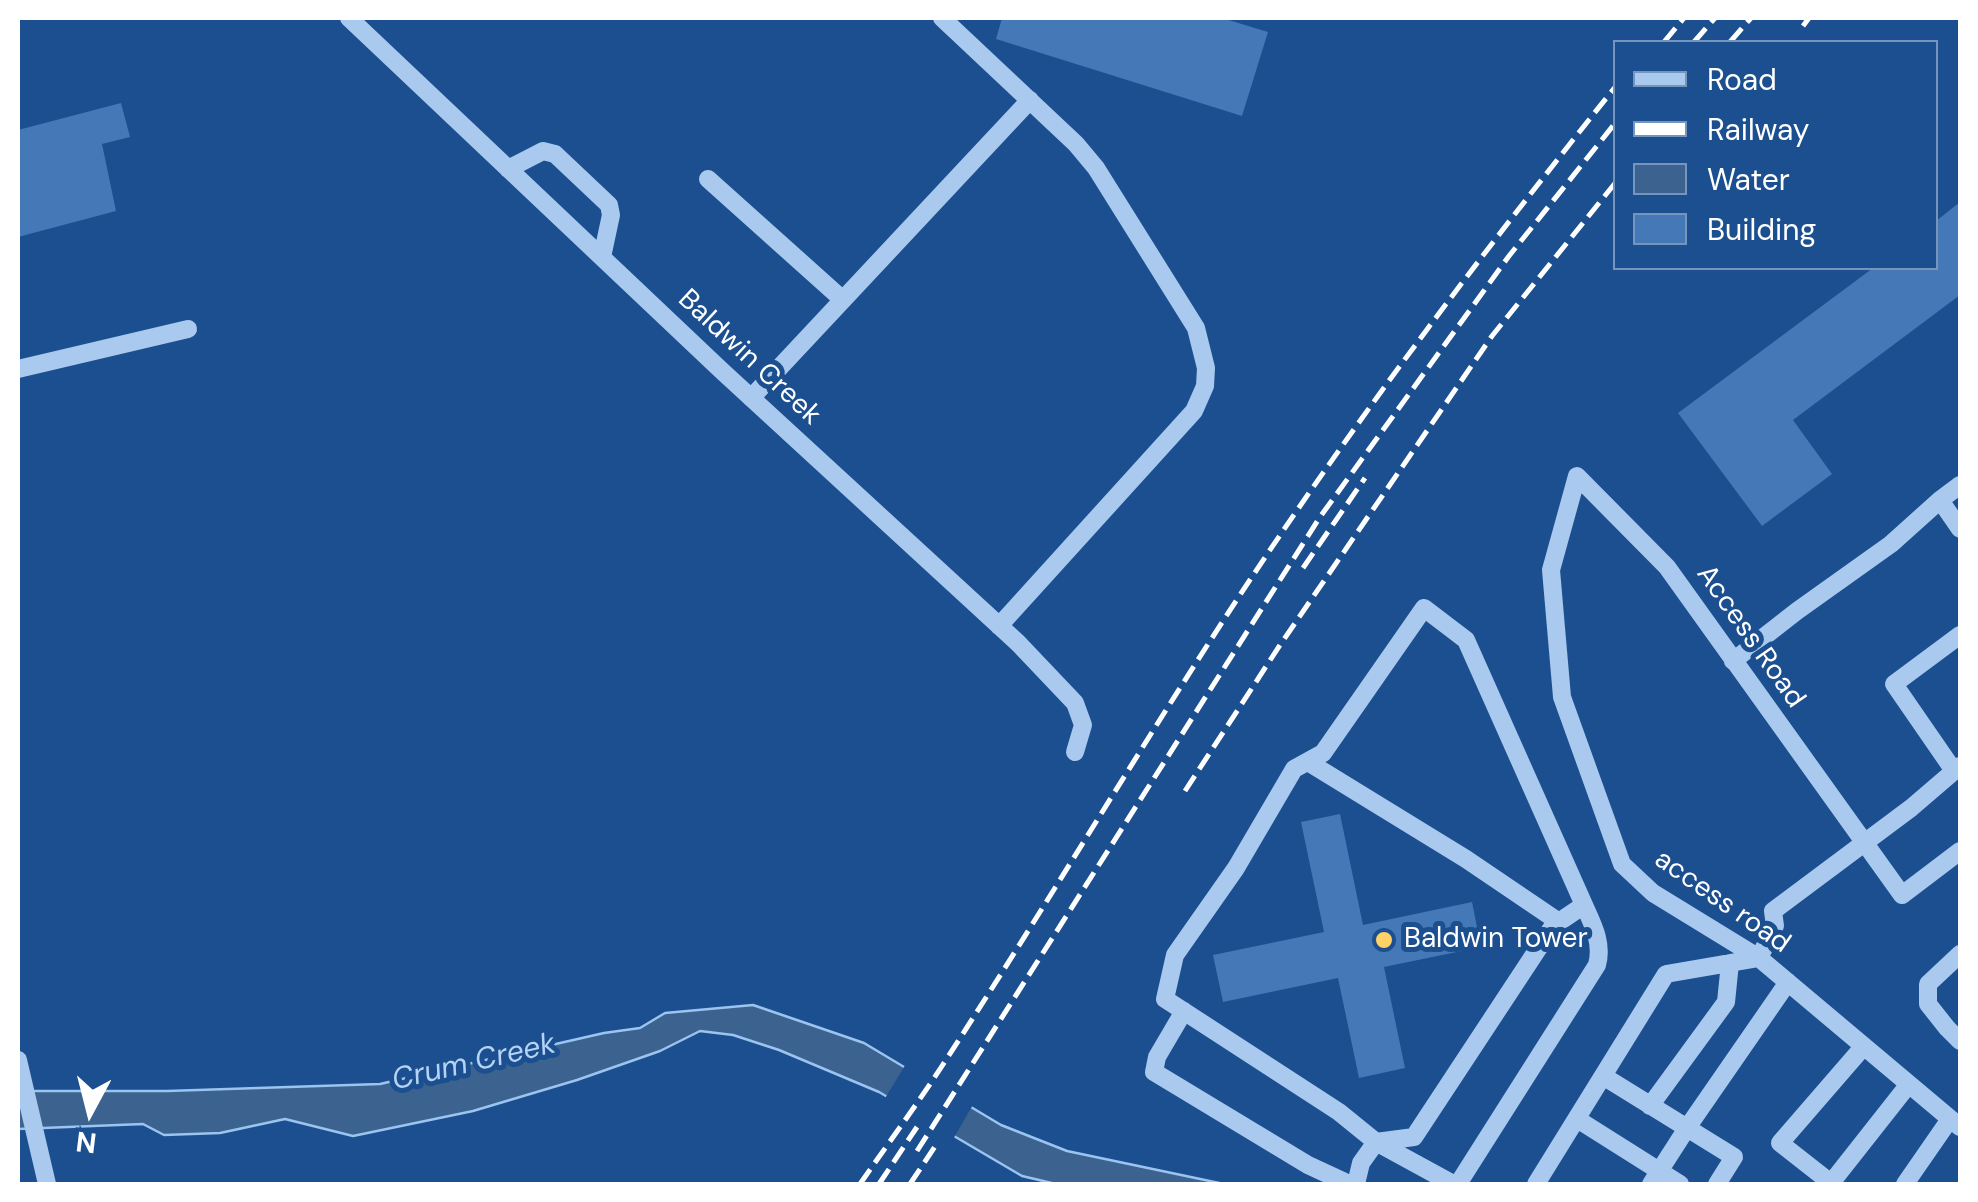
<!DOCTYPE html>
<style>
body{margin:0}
#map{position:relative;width:1978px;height:1202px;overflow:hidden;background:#1b4f8f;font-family:"DM Sans",sans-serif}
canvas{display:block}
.frame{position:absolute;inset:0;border:20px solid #fff;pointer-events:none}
.legend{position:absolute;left:1613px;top:40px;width:325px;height:230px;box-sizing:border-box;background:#1b4f8f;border:2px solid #7695bc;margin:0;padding:12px 18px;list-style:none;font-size:30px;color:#fff}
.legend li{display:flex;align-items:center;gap:20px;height:50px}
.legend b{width:50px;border:2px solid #7695bc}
.north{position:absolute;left:40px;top:1062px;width:100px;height:100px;-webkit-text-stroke:8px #1b4f8f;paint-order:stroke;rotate:187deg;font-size:28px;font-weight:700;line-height:40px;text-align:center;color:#fff}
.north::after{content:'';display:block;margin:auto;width:35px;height:45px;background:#fff;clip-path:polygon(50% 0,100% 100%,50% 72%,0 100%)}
</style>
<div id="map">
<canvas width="1978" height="1202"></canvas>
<div class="frame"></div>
<ul class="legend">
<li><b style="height:12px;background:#a9c9ee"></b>Road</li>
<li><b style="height:12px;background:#fff"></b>Railway</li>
<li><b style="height:28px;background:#3c6290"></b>Water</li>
<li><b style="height:28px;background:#4478b7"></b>Building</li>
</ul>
<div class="north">N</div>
</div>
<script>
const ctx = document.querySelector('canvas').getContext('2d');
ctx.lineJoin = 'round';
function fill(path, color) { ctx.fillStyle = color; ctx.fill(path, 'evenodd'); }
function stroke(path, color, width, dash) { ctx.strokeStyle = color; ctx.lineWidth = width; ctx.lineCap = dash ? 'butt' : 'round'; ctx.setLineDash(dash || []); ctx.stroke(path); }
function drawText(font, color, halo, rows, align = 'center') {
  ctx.font = font + ' "DM Sans",sans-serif'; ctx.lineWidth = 10; ctx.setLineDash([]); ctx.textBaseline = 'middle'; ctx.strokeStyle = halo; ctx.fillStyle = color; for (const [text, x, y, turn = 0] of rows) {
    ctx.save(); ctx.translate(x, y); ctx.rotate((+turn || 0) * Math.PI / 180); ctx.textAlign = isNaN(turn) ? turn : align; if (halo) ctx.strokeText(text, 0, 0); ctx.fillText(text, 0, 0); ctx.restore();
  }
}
const water = new Path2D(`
 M753,1005L864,1043L1001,1125L1067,1151L1224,1184H1056L1022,1176L879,1092L779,1050L733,1035L700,1031L660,1051L577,1080L473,1111L353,1136L285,1119L220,1133L164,1135L143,1124L18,1129V1091H167L380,1084L604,1033L640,1028L665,1013Z`);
fill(water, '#3c6290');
stroke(water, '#9cc4f0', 2.5);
fill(new Path2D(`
 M907,1062L974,1103L952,1141L884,1100Z`), '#1b4f8f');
fill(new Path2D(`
 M1002,18H1222L1268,32L1242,116L996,39Z
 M121,103L130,137L102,144L116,211L18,237V130Z
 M1960,202V295L1793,420L1832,474L1762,526L1678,413L1873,268H1936V221Z
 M1340,814L1363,925L1472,902L1481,947L1384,967L1405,1068L1359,1078L1338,978L1223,1002L1213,955L1324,932L1301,822Z`), '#4478b7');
stroke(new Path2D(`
 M349,18L722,371L1018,643L1075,703L1083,725L1075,752
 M942,18L1076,144L1096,168L1196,328L1206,368L1205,386L1194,411L999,626
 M508,169L543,151L555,154L609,205L611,215L602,257
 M708,179L843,300
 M18,369L188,329
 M751,398L1030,100
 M1940,500L1960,529
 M1733,661L1797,611L1891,544L1940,500L1960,485
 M1308,762L1466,859L1559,922
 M1954,771L1894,684L1960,635
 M1960,851L1902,895L1667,567L1577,476L1551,570L1562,697L1622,864L1653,893L1759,958L1960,1127
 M1960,954L1928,984V1004L1947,1028L1960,1041
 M1184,1011L1157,1057L1154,1072L1308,1165L1349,1184
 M1864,1046L1780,1143L1831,1183L1909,1084
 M18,1060L47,1184
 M1603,1076L1734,1157L1717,1184
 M1650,1106L1726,1002L1730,963
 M1577,1119L1680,1184
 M1356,1184L1361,1163L1376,1142L1414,1137L1553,926L1584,905L1466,640L1424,608L1323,753L1294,769L1236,868L1175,955L1165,999L1339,1112L1376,1142L1453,1184
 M1458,1184L1597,965C1603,943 1593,925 1584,905
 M1536,1184L1666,974L1759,958L1775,926L1773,911L1911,808L1960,766
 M1651,1184L1687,1128L1788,982
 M1905,1184L1950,1119`), '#a9c9ee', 18);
stroke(new Path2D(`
 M1803,26L1809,18
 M1664,42L1684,18
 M1694,42L1715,18
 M1730,42L1751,18
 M1303,568L1365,478
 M1185,791L1280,645L1492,336L1616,182
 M917,1151L1320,517L1509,256L1616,122
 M860,1184C887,1145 916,1106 942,1066C1043,911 1137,752 1238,598C1355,420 1483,252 1616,86
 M879,1184L917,1127
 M910,1184L938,1142`), '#fff', 5, [18, 8]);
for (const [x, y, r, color] of [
 [1384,940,10,"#ffd166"]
]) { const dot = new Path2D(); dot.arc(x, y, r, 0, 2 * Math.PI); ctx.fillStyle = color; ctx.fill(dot); stroke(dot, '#1b4f8f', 4); }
drawText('28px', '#fff', '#1b4f8f', [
 ["Baldwin Creek",749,358,43],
 ["Access Road",1750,637,55],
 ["access road",1722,902,35]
]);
drawText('28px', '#fff', '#1b4f8f', [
 ["Baldwin Tower",1404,940]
], 'left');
drawText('italic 30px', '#b5d3f5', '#1b4f8f', [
 ["Crum Creek",474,1063,-13]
]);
</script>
